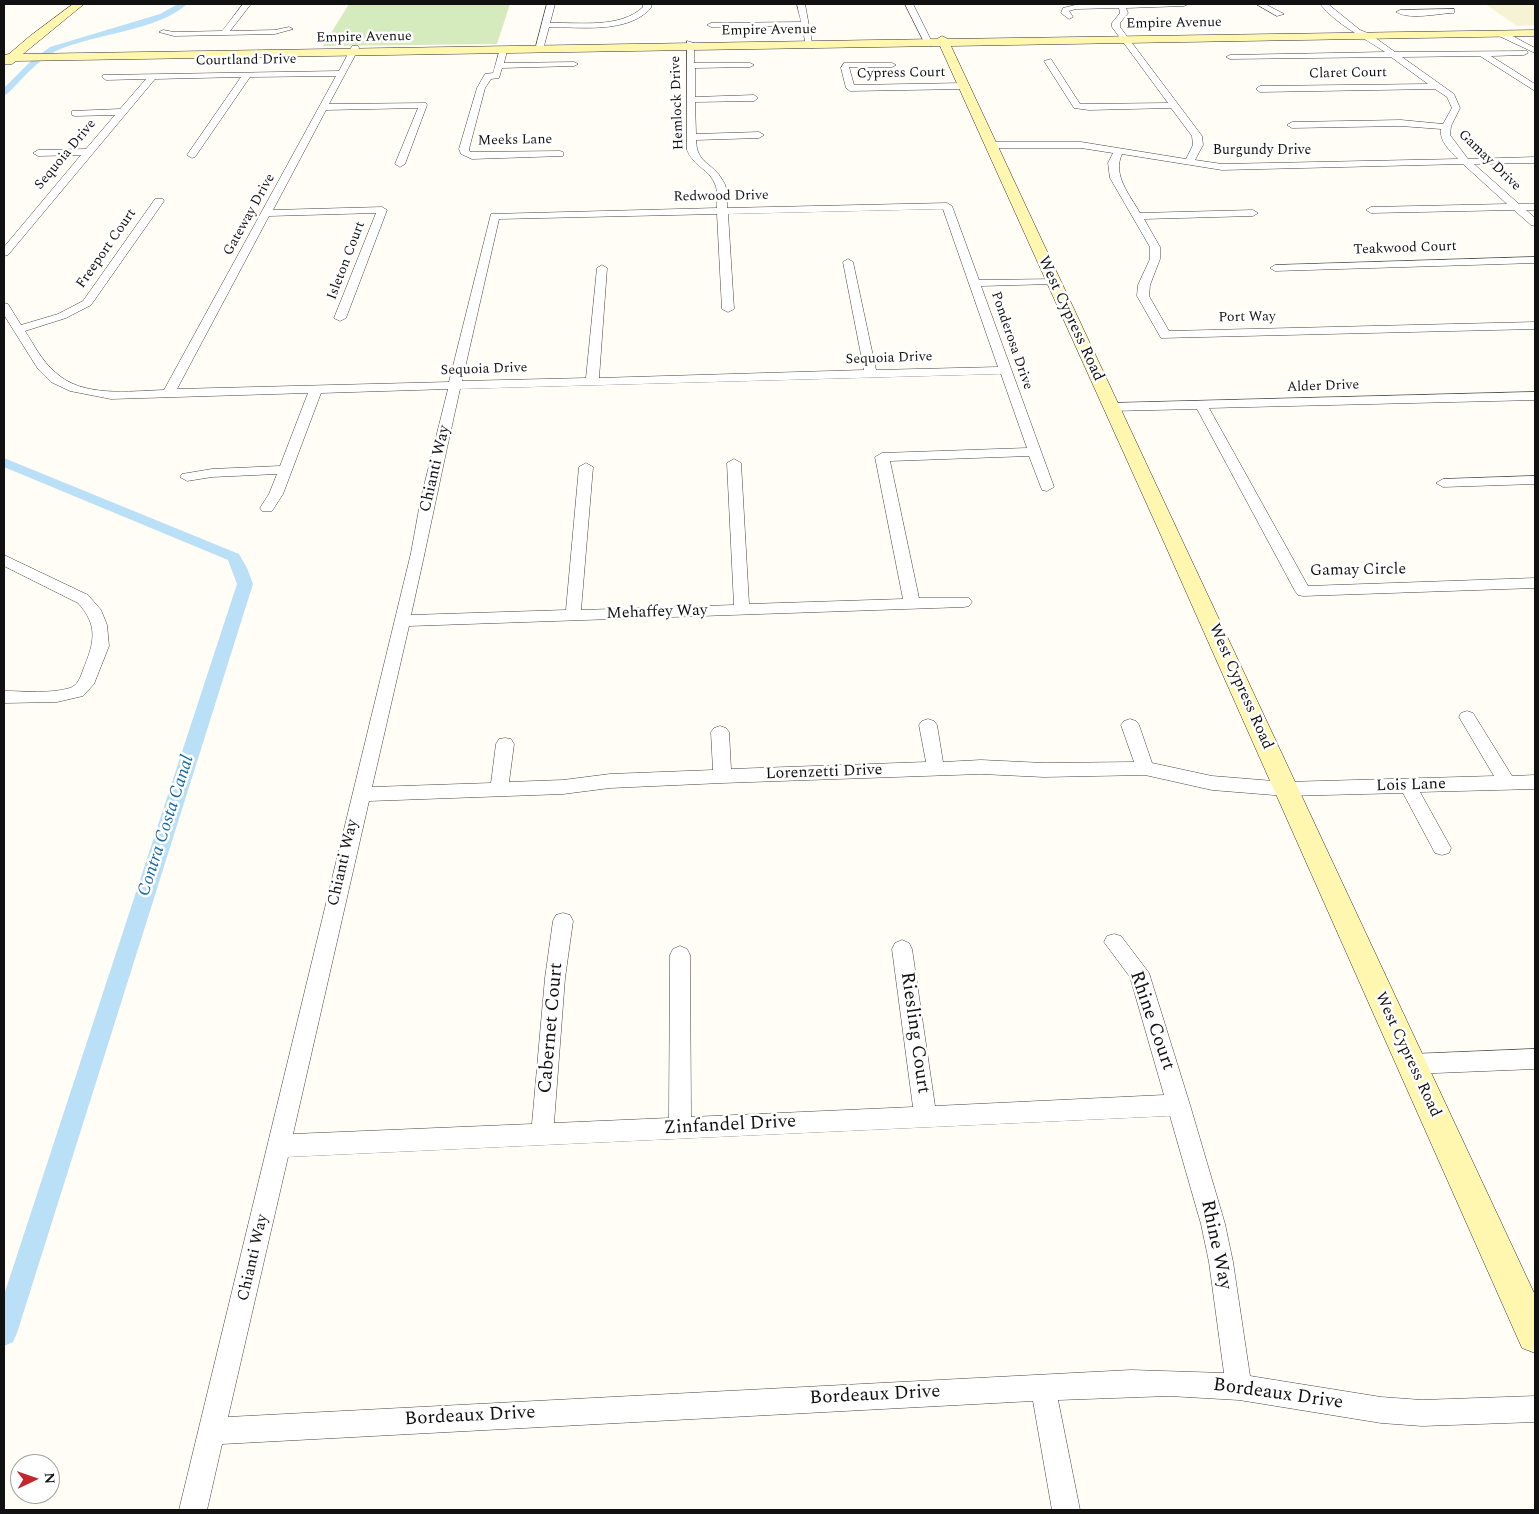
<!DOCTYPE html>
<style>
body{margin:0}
#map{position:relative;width:1539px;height:1514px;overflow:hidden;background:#fffdf5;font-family:Spectral,serif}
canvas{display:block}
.frame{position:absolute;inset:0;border:5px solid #111;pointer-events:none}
.north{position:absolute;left:10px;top:1454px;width:50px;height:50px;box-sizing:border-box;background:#fff;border:1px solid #a0a0a0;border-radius:50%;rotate:87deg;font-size:14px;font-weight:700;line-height:20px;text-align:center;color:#111}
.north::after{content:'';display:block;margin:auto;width:18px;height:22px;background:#c4262e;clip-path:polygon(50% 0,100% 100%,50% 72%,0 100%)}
</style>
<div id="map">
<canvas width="1539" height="1514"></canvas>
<div class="frame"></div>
<div class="north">N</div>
</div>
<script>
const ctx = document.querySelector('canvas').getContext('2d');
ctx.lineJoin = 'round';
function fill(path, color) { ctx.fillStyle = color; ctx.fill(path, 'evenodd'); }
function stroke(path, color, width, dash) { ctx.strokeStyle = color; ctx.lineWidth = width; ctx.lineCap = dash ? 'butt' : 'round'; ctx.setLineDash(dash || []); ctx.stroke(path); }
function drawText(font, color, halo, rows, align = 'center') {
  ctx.font = font + ' Spectral,serif'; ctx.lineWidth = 5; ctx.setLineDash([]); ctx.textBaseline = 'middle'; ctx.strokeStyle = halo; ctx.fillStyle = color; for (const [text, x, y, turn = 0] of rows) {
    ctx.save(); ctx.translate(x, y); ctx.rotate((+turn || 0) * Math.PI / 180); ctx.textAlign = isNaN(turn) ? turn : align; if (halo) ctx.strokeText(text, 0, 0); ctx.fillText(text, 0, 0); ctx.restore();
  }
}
fill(new Path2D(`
 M1485,4H1535V25L1517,26Z`), '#f6f3d4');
fill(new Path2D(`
 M349,4H510L497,44L323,46Z`), '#d5ebbd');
fill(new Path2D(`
 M178,4H187C158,31 92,34 56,51C38,59 22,80 7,94L4,95V88L30,62L50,47L160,14Z
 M4,458L239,554L247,568L253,584L17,1333L13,1342L4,1346V1295L237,584L228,560L4,467Z`), '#b9e0f7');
const street = new Path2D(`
 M243,4H251L230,31L275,30L289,27L293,29L275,34L174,36L159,32L163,30L174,32L222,31Z
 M547,4H555L550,23C579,22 620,29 643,7V4H651V8C628,34 580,27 549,27L543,50L539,52L535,50Z
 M797,4H805L813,48L806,46L802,26L711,27L707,25L711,23L801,22Z
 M905,4H913L933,44L932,46L925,44Z
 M1188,4L1184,6L1126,8L1128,13L1120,23V27L1202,136L1203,145L1195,160L1222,164L1458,159C1450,151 1439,141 1441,129L1401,126L1292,128L1287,125L1292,122L1401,120L1443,124L1452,108L1447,97L1435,89L1260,92L1256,89L1260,86L1428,84L1391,57L1230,59L1226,57L1230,55L1385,52C1363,37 1337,25 1320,4H1328L1360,30L1370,34L1395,52L1527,51L1528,53L1524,55L1491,56L1535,84V91L1480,56L1402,57L1454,94L1460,108L1451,126L1450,135L1468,159L1535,157V163L1474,164L1519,204H1535V210H1526L1535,218V226L1531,225L1514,210L1371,213L1366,210L1371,207L1507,204L1463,164L1222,170L1122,154C1112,175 1130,195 1140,213L1253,210L1258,213L1253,216L1144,219L1160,247V259L1150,285L1149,296L1169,331L1535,322V329L1161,338L1137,296L1138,285L1150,259V247L1110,178L1108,163L1113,153L1081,148H990L985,145L990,142H1081L1186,159L1193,145L1192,136L1171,108L1089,110L1074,108L1044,61L1051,59L1080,104L1168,103L1112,27V23L1120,13L1119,8L1076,9L1069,11L1073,17L1069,19L1061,13L1063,8L1075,5Z
 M1256,4H1265L1284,14L1277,16Z
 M1454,9V13H1451C1436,14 1409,20 1396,12L1400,10Z
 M1499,32H1505L1535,48V53L1499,36Z
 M687,41L694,43V63H750L754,65L750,67L695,68V97L754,95L758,98L754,101L695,102L696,134L759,132L764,135L759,138L696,140C697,165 713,162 723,181C728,188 727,199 727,208L947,203L952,206L979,280L1056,279L1058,281L1056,283L1052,284L981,286L1054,487L1047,491L1042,490L1029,456L890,461L919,598H969L972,602L969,606L964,607L409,626L372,787L491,783L496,744L499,739L505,738L511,739L514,744L509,782L563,780L610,774L713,770L711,732L714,728L720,726L726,728L729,732L731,769L926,762L919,725L922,721L928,719L934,721L937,725L943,762L981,760L1044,763L1134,762L1121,725L1124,721L1130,719L1136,721L1139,725L1152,763L1212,776L1286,782L1494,776L1459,717L1461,713L1467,711L1473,713L1512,776L1535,775V789L1420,792L1451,848L1449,853L1442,855L1435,853L1403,793L1286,796L1212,790L1145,775L1044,777L981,774L722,783L610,788L563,794L369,801L293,1134L532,1124L545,978L553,921L556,915L563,913L570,915L573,921L565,978L554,1123L669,1118L670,955L673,949L680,946L687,949L690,955L691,1117L913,1107L892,949L895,943L902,940L909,943L912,949L935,1106L1164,1095L1130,977L1104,942L1107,936L1114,934L1121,936L1149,973L1190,1105L1225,1224L1233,1262L1250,1376L1381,1397L1422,1400L1535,1396V1422L1422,1426L1381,1423L1239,1400L1169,1396L1058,1400L1080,1510H1052L1033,1401L222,1444L207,1510H179L411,553L421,498L448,389L321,393L283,494L272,511H262L260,508L269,494L277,474L212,477L187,481L180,477L182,474L212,469L280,466L308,393L111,399L70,391L51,382L38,369L4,315V303L8,304L21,325L58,314L83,301L155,199H163L164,201L91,305L66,318L25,331C34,345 42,361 55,372C82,398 129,391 164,390L336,76L250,77L195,157L192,158L187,155L241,77L155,79L8,255L4,256V247L81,155L38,156L33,153L38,150L86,149L115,115L75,116L72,115V111L120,109L146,79L106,80L102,77L103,75L339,71L352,46H358L359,48L329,104L426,103L427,105L405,164L400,167L395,164L418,108L326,110L273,210L382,207L387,210L346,318L340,321L334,318L376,213L269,216L177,389L449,382L491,214L717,208C717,200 718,191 715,184C710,170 693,166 687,150ZM943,209L998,367L876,370L853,262L848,259L843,262L864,370L599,378L607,268L602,265L597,268L586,378L462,381L499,219L717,214L722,309L728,312L734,309L728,214ZM1001,374L1027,448L882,453L875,457L903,599L749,604L741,463L734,459L727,463L734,605L581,610L593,467L586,463L579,467L566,610L411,615C428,540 443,464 460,389ZM1170,1116L1201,1224L1209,1262L1224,1373L1131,1370L228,1417L288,1157Z
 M500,49L507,51L504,63L574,62L578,64L574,66L502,68L499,78L491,79L485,88L469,149L470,152L560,151L563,152V156L472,159L461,154L459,149L477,88L485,74L493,73Z
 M844,63H892L896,65L892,67H849L854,85L963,83L967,86L963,89L850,91L846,88L841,68Z
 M1535,257V263L1275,271L1270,268L1275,265Z
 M1535,392V400L1209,408L1308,586L1535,578V588L1303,596L1298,595L1295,591L1197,409L1111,411L1105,407L1111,403Z
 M1535,476V484L1443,487L1436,483L1443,479Z
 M4,555L88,595L101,610L107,625L109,646L94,684L83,696L57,702L4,703V691C25,691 50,694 70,688C78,685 80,678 83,670C94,643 99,626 78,603L4,566Z
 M1535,1049V1069L1411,1074L1403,1071L1400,1064L1403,1057L1411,1054Z`);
const secondary = new Path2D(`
 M73,4H84L23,54L937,39L942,36L948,39L1535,30V36L951,46L1535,1295V1353L1522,1348L1159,531L940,46L16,61L12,64H4V55L9,54L30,36Z`);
stroke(street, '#444', 1);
stroke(secondary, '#333', 1);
fill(street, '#fff');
fill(secondary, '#fff6b0');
drawText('14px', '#111', '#fff', [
 ["Empire Avenue",1174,24,-1],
 ["Empire Avenue",769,31,-1],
 ["Empire Avenue",364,38,-1],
 ["Courtland Drive",246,61,-1],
 ["Cypress Court",901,74,-1],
 ["Claret Court",1348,74,-1],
 ["Hemlock Drive",678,103,-92],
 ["Meeks Lane",515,141,-1],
 ["Burgundy Drive",1262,151],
 ["Sequoia Drive",66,155,-50],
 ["Gamay Drive",1489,161,44],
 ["Redwood Drive",721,197,-1],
 ["Gateway Drive",250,215,-61],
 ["Freeport Court",107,249,-55],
 ["Teakwood Court",1405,249,-2],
 ["Isleton Court",347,261,-69],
 ["Port Way",1247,318,-1],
 ["Ponderosa Drive",1011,341,71],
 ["Sequoia Drive",889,359,-2],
 ["Sequoia Drive",484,370,-2],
 ["Alder Drive",1323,387,-2]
]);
drawText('16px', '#111', '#fff', [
 ["West Cypress Road",1070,319,65],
 ["Chianti Way",436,469,-77],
 ["Gamay Circle",1358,571,-1],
 ["Mehaffey Way",657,613,-2],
 ["West Cypress Road",1240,687,66],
 ["Lorenzetti Drive",824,773,-2],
 ["Lois Lane",1411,786,-2],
 ["Chianti Way",344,863,-77],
 ["West Cypress Road",1407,1055,65],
 ["Chianti Way",254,1258,-77]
]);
drawText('italic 18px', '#1768a6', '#fff', [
 ["Contra Costa Canal",167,826,-72]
]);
drawText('19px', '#111', '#fff', [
 ["Rhine Court",1151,1021,71],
 ["Cabernet Court",552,1028,-85],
 ["Riesling Court",914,1033,82],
 ["Zinfandel Drive",730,1126,-3],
 ["Rhine Way",1215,1245,78],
 ["Bordeaux Drive",1278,1395,8],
 ["Bordeaux Drive",875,1396,-3],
 ["Bordeaux Drive",470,1417,-3]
]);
</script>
